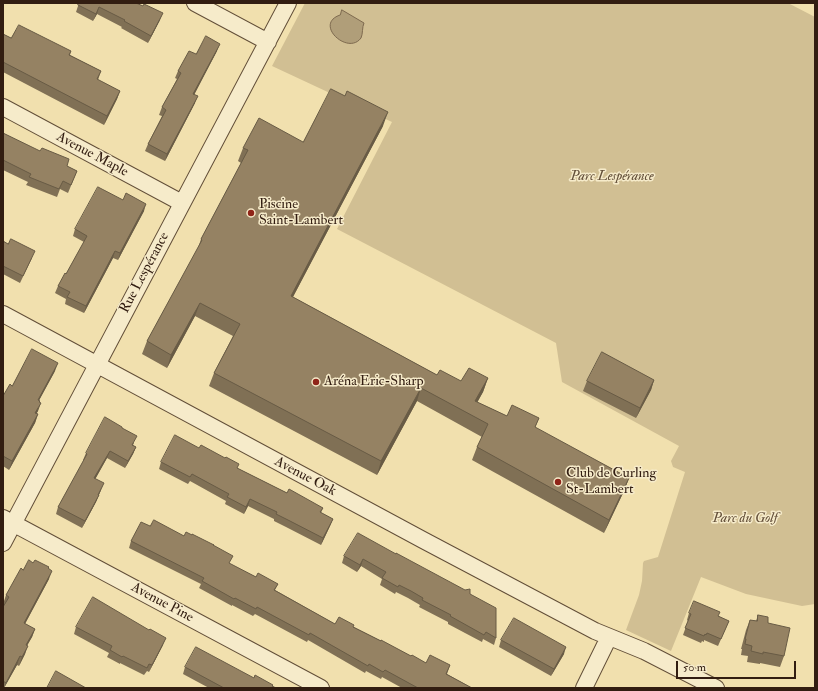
<!DOCTYPE html>
<meta charset="utf-8">
<style>
body{margin:0}
#map{position:relative;width:818px;height:691px;overflow:hidden;background:#f1e0ae;font-family:"IM FELL Double Pica",serif}
canvas{display:block}
.frame{position:absolute;inset:0;border:4px solid #321d11;pointer-events:none}
.scale{position:absolute;left:676px;top:661px;width:120px;height:18px;box-sizing:border-box;border:2px solid #321d11;border-top:0;padding-left:5px;font-size:12px;line-height:14px;white-space:nowrap;color:#321d11;-webkit-text-stroke:3px #f6ebca;paint-order:stroke}
</style>
<div id="map">
<canvas width="818" height="691"></canvas>
<div class="frame"></div>
<div class="scale">50 m</div>
</div>
<script>
const ctx = document.querySelector('canvas').getContext('2d');
ctx.lineJoin = 'round';
function fill(path, color) { ctx.fillStyle = color; ctx.fill(path, 'evenodd'); }
function stroke(path, color, width, dash) { ctx.strokeStyle = color; ctx.lineWidth = width; ctx.lineCap = dash ? 'butt' : 'round'; ctx.setLineDash(dash || []); ctx.stroke(path); }
function drawText(font, color, halo, rows, align = 'center') {
  ctx.font = font + ' "IM FELL Double Pica",serif'; ctx.lineWidth = 3; ctx.setLineDash([]); ctx.textBaseline = 'middle'; ctx.strokeStyle = halo; ctx.fillStyle = color; for (const [text, x, y, turn = 0] of rows) {
    ctx.save(); ctx.translate(x, y); ctx.rotate((+turn || 0) * Math.PI / 180); ctx.textAlign = isNaN(turn) ? turn : align; if (halo) ctx.strokeText(text, 0, 0); ctx.fillText(text, 0, 0); ctx.restore();
  }
}
fill(new Path2D(`
 M305,3H788L815,17V604L802,606L746,594L701,577L671,651L626,630L639,595L642,581L643,563L644,561L658,557L685,472L673,467L671,461L679,446L562,382L556,343L337,229L392,122L272,66Z`), '#d1bf93');
const water = new Path2D(`
 M342,10L364,23C362,27 363,34 361,38C348,56 313,24 340,15Z`);
fill(water, '#b09e79');
stroke(water, '#7e6a4f', 1);
const minor = new Path2D(`
 M195,3L268,42
 M3,107L182,203
 M3,314L423,540L595,631L644,651L716,688
 M3,518L321,688
 M3,543L288,3
 M584,688L609,637`);
stroke(minor, '#624e38', 18);
stroke(minor, '#f6ebca', 16);
fill(new Path2D(`
 M79,3H136L160,20L148,43L121,28L122,27L97,14L93,21L76,12Z
 M3,34L11,38L71,51L70,55L101,71L98,80L120,91L117,99L104,125L3,72Z
 M217,51L194,94L195,103L165,161L145,151L148,144L162,116L159,115L162,107L177,79L175,78L178,71L196,54Z
 M383,126L293,297L437,375L461,381L488,378L483,392L477,402L507,416L539,418L535,428L629,478L624,491L604,533L472,460L477,447L482,437L417,401L377,475L209,386L214,373L233,336L195,316L167,368L142,354L147,341L198,248L201,239L241,163L238,161L243,148L303,142Z
 M3,133L67,166L77,171L68,193L60,189L57,197L26,185L28,182L3,170Z
 M123,200L144,211L118,260L113,258L84,313L65,304L66,299L55,293L58,286L66,274L84,242L73,236L75,229Z
 M3,241L32,258L20,283L3,274Z
 M55,371L39,400L38,411L36,414H38L35,423L9,470L3,466V396L12,386Z
 M654,380L651,390L636,418L583,391L587,381Z
 M122,428L134,443L133,445L136,447L133,454L125,468L107,458L95,479L101,490L96,502L82,528L56,514L58,507L84,460H83L86,453Z
 M161,462L237,468L287,493L323,508L321,513L333,519L330,526L321,545L286,527L274,521V519L248,506L244,514L225,504L226,501L190,481L188,484L159,469Z
 M150,526L184,536L213,545L230,564L256,577L278,584L275,590L335,624L354,627L411,656L426,663L450,665L447,674L472,688H402L382,677L381,679L366,671L365,673L308,640L307,642L255,614L253,616L232,605V606L199,588L201,584L129,548L131,541Z
 M396,554L470,594L496,638L494,645L483,639L482,642L448,624V622L419,607L420,605L408,598L396,592L395,594L380,585L382,579L361,566L357,572L342,563L344,556Z
 M33,563L48,568L49,579L25,624L35,629L32,637L27,645L25,654L19,666L17,665L4,688H3V607L5,604H3L6,595L23,570Z
 M689,613L718,616L729,621L718,646L704,640V642L702,641L701,643L683,635L688,621L687,620Z
 M758,615L768,623L784,656L780,667L760,663V664L747,662L748,656L741,655L742,649H741L746,630L750,620L756,621Z
 M76,627L163,645L149,672L147,671L144,675L120,663V664L107,657L109,653L74,634Z
 M501,640L564,654L551,676L499,647Z
 M185,667L254,678L276,688H209L183,674Z`), '#807055');
fill(new Path2D(`
 M99,7L97,14L93,21Z
 M163,13L160,20L148,43L151,36Z
 M220,44L217,51L191,101L193,94Z
 M120,91L117,99L104,125L107,116Z
 M198,96L195,103L165,161L167,154Z
 M388,112L383,126L286,310L291,296Z
 M146,204L144,211L118,260L120,253Z
 M115,251L113,258L84,313L86,306Z
 M200,303L195,316L167,368L171,355Z
 M58,363L55,371L35,408L38,400Z
 M488,378L483,392L471,414L475,401Z
 M654,380L651,390L636,418L640,408Z
 M421,388L417,401L377,475L381,461Z
 M41,403L38,411L32,421L35,413Z
 M38,414L35,423L9,470L12,461Z
 M136,447L133,454L125,468L128,461Z
 M110,451L107,458L92,485L94,478Z
 M629,478L624,491L604,533L609,520Z
 M104,483L101,490L96,501L99,495L96,502L82,528L85,521Z
 M250,499L248,506L244,514L246,507Z
 M333,519L330,526L321,545L323,538Z
 M363,559L361,566L357,572L360,565Z
 M52,571L49,579L21,631L24,623Z
 M35,629L32,637L23,653L26,645Z
 M166,638L163,645L149,672L152,665Z
 M28,646L25,654L19,666L22,657Z
 M566,647L564,654L551,676L554,669Z
 M20,656L17,665L4,688L6,683Z`), '#685b45');
const building = new Path2D(`
 M79,3H136L143,6L144,4L163,13L151,36L124,21L125,20L99,7L96,14L78,5Z
 M19,25L71,51L69,55L101,71L97,79L120,91L107,116L3,62V34L11,38Z
 M206,36L220,44L193,94L198,96L167,154L148,144L166,110L162,107L181,73L178,71L189,51L196,54Z
 M331,89L345,96L347,91L388,112L291,296L437,375L440,370L461,381L469,368L488,378L475,401L507,416L512,405L539,418L535,427L629,478L609,520L477,447L488,424L421,388L381,461L214,373L240,324L200,303L171,355L147,341L202,240L201,239L248,150L243,148L259,118L303,142Z
 M3,133L40,151L42,148L69,159L67,166L77,171L71,185L63,181L59,189L29,177L31,174L3,160Z
 M98,187L123,200L126,193L146,204L120,253L115,251L86,306L67,297L70,292L58,286L65,273L66,274L87,236L75,229Z
 M11,239L35,251L23,276L3,266V241L8,244Z
 M32,349L58,363L38,400L40,401L39,402L41,403L35,413L38,414L12,461L3,456V396L10,384L12,386Z
 M602,352L654,380L640,408L587,381Z
 M105,417L122,427V428L137,436L132,445L136,447L128,461L110,451L94,478L104,483L98,495H99L85,521L58,507L87,454L86,453Z
 M175,435L199,448L201,445L225,458L226,457L239,464L237,468L287,493L289,489L323,508L320,512L333,519L323,538L288,520L276,514L277,512L250,499L246,507L227,497L229,494L192,474L190,477L161,462Z
 M154,520L184,536L186,532L192,535V534L214,545H213L233,556L229,563L256,577L258,573L278,584L274,590L335,624L339,617L354,625L353,627L381,641V640L411,656L412,655L426,663L430,655L450,665L446,674L472,688H418L385,670L383,672L369,664L368,666L310,633L309,635L257,607L256,609L235,598L234,599L202,581L204,578L131,541L141,522L150,526Z
 M358,533L396,554V553L465,590L470,589V594L496,608V638L486,632L484,635L450,616L451,615L422,600L423,598L411,591L399,585L398,587L382,578L386,572L363,559L360,565L344,556Z
 M29,560L33,563L35,560L49,567L48,568L52,571L24,623L35,629L26,645L28,646L22,657L20,656L6,683L3,681V607L9,597L6,595L21,568L23,570Z
 M93,597L149,630L150,629L166,638L152,665L149,664L147,668L123,656L122,657L110,650L112,646L76,627Z
 M694,601L720,612L718,616L729,621L721,639L707,633L706,635L705,634L704,636L685,628L691,614L689,613Z
 M758,615L768,617V623L790,628L784,656L763,652V654L751,651L752,646L745,644L746,639H745L750,620L757,621Z
 M514,618L566,647L554,669L501,640Z
 M196,647L254,678L255,675L273,685L272,686L276,688H224L185,667Z
 M56,671L86,688H47Z`);
fill(building, '#958263');
stroke(building, '#685b45', 1);
for (const [x, y, r, color] of [
 [251,213,4,"#8f2418"],
 [316,382,4,"#8f2418"],
 [558,482,4,"#8f2418"]
]) { const dot = new Path2D(); dot.arc(x, y, r, 0, 2 * Math.PI); ctx.fillStyle = color; ctx.fill(dot); stroke(dot, '#f6ebca', 1.5); }
drawText('14px', '#321d11', '#f6ebca', [
 ["Avenue Maple",92,155,28],
 ["Rue Lespérance",145,273,-62],
 ["Avenue Oak",305,477,28],
 ["Avenue Pine",162,603,28]
]);
drawText('italic 14px', '#624e38', '#f6ebca', [
 ["Parc Lespérance",612,177],
 ["Parc du Golf",745,519]
]);
drawText('14px', '#321d11', '#f6ebca', [
 ["Piscine",259,205],
 ["Saint-Lambert",259,221],
 ["Aréna Eric-Sharp",324,382],
 ["Club de Curling",566,474],
 ["St-Lambert",566,490]
], 'left');
</script>
